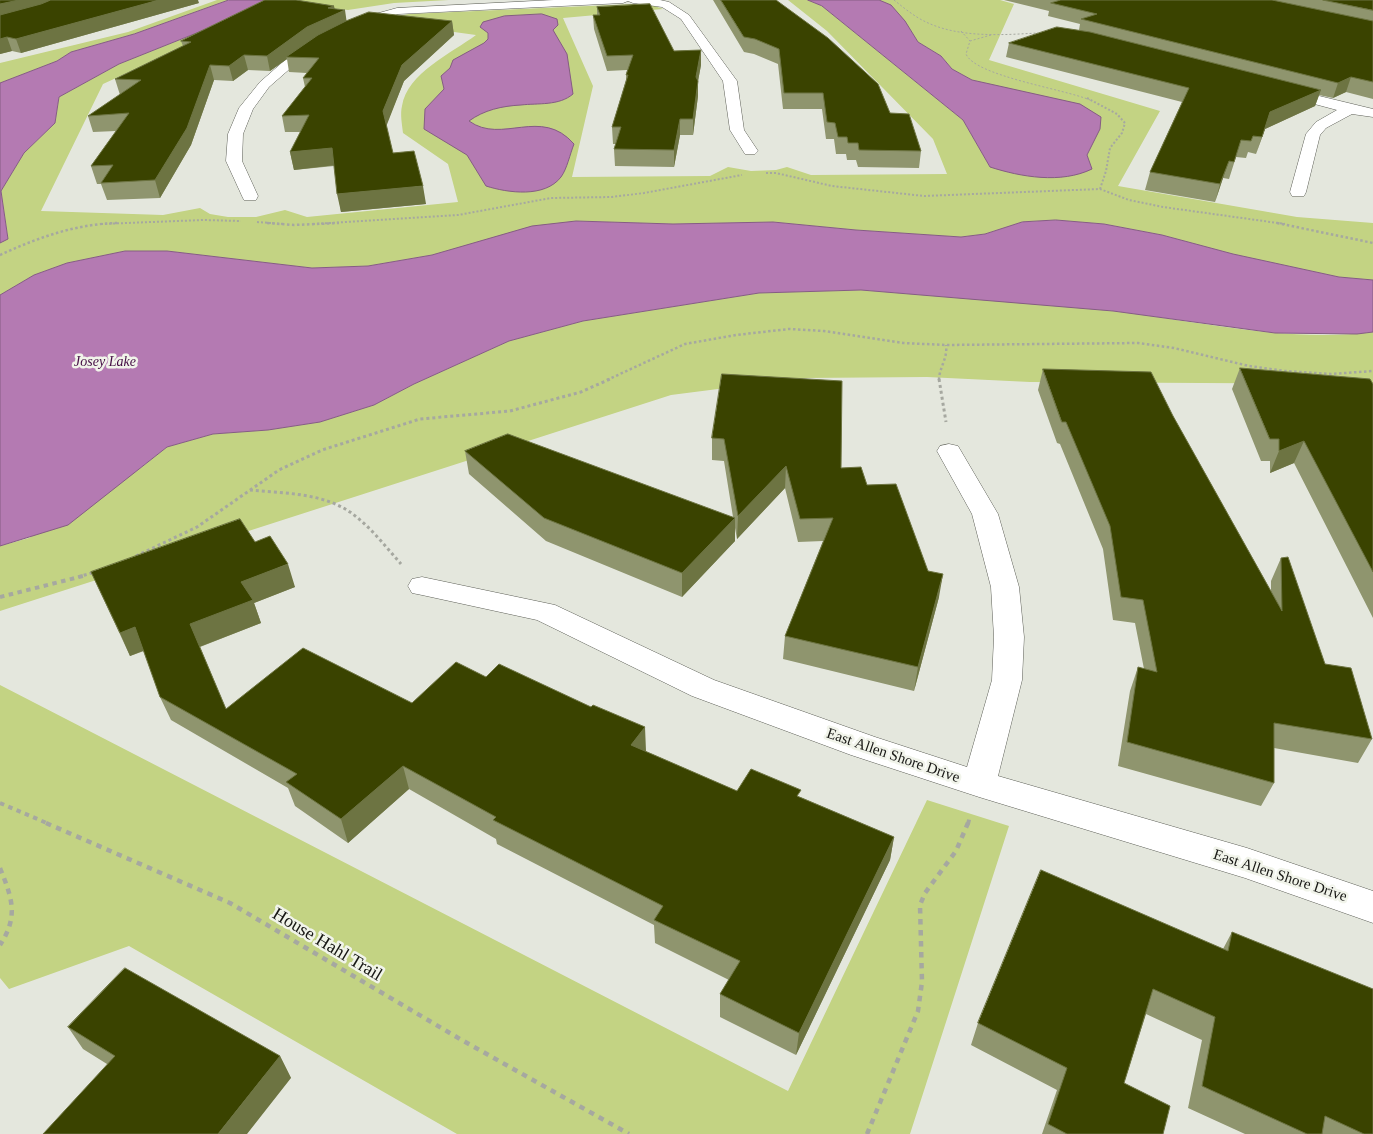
<!DOCTYPE html>
<style>
body{margin:0}
canvas{display:block;background:#e4e7dd}
</style>
<canvas width="1373" height="1134"></canvas>
<script>
const ctx = document.querySelector('canvas').getContext('2d');
ctx.lineJoin = 'round';
function fill(path, color) { ctx.fillStyle = color; ctx.fill(path, 'evenodd'); }
function stroke(path, color, width, dash) { ctx.strokeStyle = color; ctx.lineWidth = width; ctx.lineCap = dash ? 'butt' : 'round'; ctx.setLineDash(dash || []); ctx.stroke(path); }
function drawText(font, color, halo, rows, align = 'center') {
  ctx.font = font + ' "Times New Roman",serif'; ctx.lineWidth = 5; ctx.setLineDash([]); ctx.textBaseline = 'middle'; ctx.strokeStyle = halo; ctx.fillStyle = color; for (const [text, x, y, turn = 0] of rows) {
    ctx.save(); ctx.translate(x, y); ctx.rotate((+turn || 0) * Math.PI / 180); ctx.textAlign = isNaN(turn) ? turn : align; if (halo) ctx.strokeText(text, 0, 0); ctx.fillText(text, 0, 0); ctx.restore();
  }
}
fill(new Path2D(`
 M217,0H229L134,34L71,52L57,61L0,83V63L128,32Z
 M289,0H449L394,3L348,10L280,3L103,84L41,211L163,215L200,208L210,214L228,217H256L285,210L307,217L458,202L448,164L403,133C402,124 400,114 402,106C407,73 452,53 476,35L381,22L392,17L409,14L634,4H649L663,9L563,18L593,86L572,177L710,176L728,167L751,171L776,170L787,167L811,175L947,174L933,139L827,31L788,0H808L822,6L963,120L990,167L1091,169L1087,155L1092,143L1021,92L972,80L952,69L941,56L918,42L905,22L891,6L879,0H1000L1014,4L989,60L1160,111L1118,186L1297,217L1373,223V280L1339,277L1232,254L1162,235L1105,224L1056,220L1022,222L985,234L961,237L856,230L773,222L673,224L576,221L432,255L368,266L312,268L167,251H125L67,263L34,275L0,295V243L8,238L1,191L24,153L55,123L59,97L119,64L274,2Z
 M861,290C945,297 1030,302 1113,311C1199,321 1287,343 1373,332V384L1030,382L927,377L804,378L671,395L0,611V546L29,538L142,467L167,447L213,434L268,430L320,422L374,405L414,384L509,341L583,321L759,293Z
 M0,685L788,1091L927,800L1009,826L910,1134H457L129,946L9,989L0,978Z`), '#c3d383');
const water = new Path2D(`
 M229,0H289L274,2L119,64L59,97L55,123L24,153L1,191L8,239L0,243V83L57,61L71,52L134,34Z
 M808,0H879L891,5L905,21L918,42L941,56L952,69L972,80L1080,104L1101,117L1100,129L1087,155L1092,169C1061,184 1021,177 990,167L963,120L822,6Z
 M542,14L557,19L558,25L553,30L567,54L573,94C559,106 538,103 521,105C502,106 484,110 469,121C502,145 541,106 574,144C570,154 567,169 561,177C545,198 508,193 486,186L467,155L424,129L425,109L444,89L441,76L450,68L453,60L484,43L488,39V33L480,27L483,22L504,16Z
 M1056,220L1104,224L1162,235L1233,254L1339,277L1373,280V332L1357,334L1275,333L1113,311L861,290L759,293L583,321L509,341L414,384L374,405L320,422L268,430L213,434L167,447L68,525L0,546V295L34,275L67,263L125,251H167L312,268L368,266L432,255L532,226L576,221L673,224L773,222L856,230L961,237L985,234L1022,222Z`);
fill(water, '#b47ab2');
stroke(water, '#855c83', 1);
const minor = new Path2D(`
 M554,0H660L669,2L689,15L737,81L744,130L758,151L755,154H745L730,130L723,81L681,19L662,7L633,3L628,1L623,3L398,14L348,33L320,48L293,66L269,87L253,109L243,134L242,161L258,196L256,200H244L242,196L226,161L228,134L239,108L260,82L284,61L311,43L368,16L397,8Z
 M1282,87L1373,109V117L1352,114L1326,128L1320,135L1306,192L1304,196H1292L1290,192L1306,134L1316,122L1337,110L1277,94L1275,91L1277,88Z
 M949,444L958,446L998,514L1019,587L1024,637L1022,680L998,776L1247,848L1373,891V923L1245,878L979,797L851,755L692,696L537,620L422,595L412,593L408,586L412,579L422,577L555,605L714,680L875,737L967,767L992,680L994,637L991,587L972,514L937,451L940,446Z`);
stroke(minor, '#5e6058', 1);
stroke(new Path2D(`
 M894,0C904,8 915,17 926,22C959,38 1002,35 1038,33
 M961,31L970,41
 M991,35L970,41L966,54C975,76 1064,89 1090,100`), '#a6a8a0', 1, [2, 2]);
stroke(new Path2D(`
 M1087,98L1117,114L1125,123L1122,133L1110,148L1106,171L1100,189
 M766,173H776L832,186L924,196L1100,189L1129,200L1163,207L1285,224
 M257,222L283,224
 M101,224L203,220L241,221
 M313,224L458,215L551,198L612,197L644,193L742,175`), '#a6a8a0', 2, [2, 2]);
stroke(new Path2D(`
 M267,223L294,225L339,223
 M1277,223L1373,243
 M0,255C37,238 75,224 117,223
 M607,380L685,344L736,335L789,329L824,331L903,343L946,345L1138,343L1174,348L1249,366L1285,371L1331,374L1373,371
 M939,380C939,368 948,358 946,345`), '#a6a8a0', 2.5, [2.5, 2.5]);
stroke(new Path2D(`
 M939,379L946,422
 M250,490C283,493 322,493 350,512C370,526 385,546 401,564
 M136,556L197,527L279,470L322,450L420,419L510,411L581,392L610,379
 M78,577L95,572`), '#a6a8a0', 3, [3, 3]);
stroke(new Path2D(`
 M0,597L83,576
 M0,803L49,824
 M968,824L970,816`), '#a6a8a0', 4, [4.5, 4.5]);
stroke(new Path2D(`
 M46,823L230,903L460,1039L629,1134
 M0,868C12,898 19,916 0,945
 M867,1134L918,1011L922,982L920,905L925,893L956,851L968,823`), '#a6a8a0', 4.5, [5.5, 5.5]);
fill(minor, '#fff');
fill(new Path2D(`
 M0,0L199,3L21,53L12,51L0,54Z
 M713,0H776L890,113L921,151L919,168L858,167L856,160H847L846,154H836L834,139H826L822,109H783L778,64L754,54L744,52Z
 M1004,0H1373V99L1346,92L1333,98L1319,95L1315,106L1265,129L1256,154L1248,152L1246,158L1236,157L1229,179L1223,178L1215,202L1145,190L1150,172L1182,102L1006,57L1009,43L1079,30L1080,24L1048,16L1049,11Z
 M597,7L674,51L701,50V65L698,81V96L693,135H680L674,167L615,166L614,149L616,144H613L612,127L626,80V75L627,70L607,71L594,29L593,15H597Z
 M335,9L347,21H452L454,35L404,81L386,125L393,153L426,204L341,212L334,166L294,170L290,152L301,132H285L282,116L305,87L303,78L307,73L289,72L287,59L270,71L248,70L233,81L214,80L191,145L160,198L107,200L101,184H97L91,166L116,131L93,132L88,116L120,95L115,79L183,46L181,41Z
 M1240,368L1373,384V618L1294,463L1270,473V461H1261L1232,389Z
 M1043,369L1173,416L1271,591V581L1281,558L1325,664L1372,739L1358,763L1274,748V783L1261,806L1118,766L1130,691L1138,667L1144,669L1135,623L1113,620L1103,549L1060,444L1057,443L1038,390Z
 M722,374L841,468L867,485L928,571L939,597L914,691L783,659L785,636L823,541L798,542L785,488L737,539L735,528V541L682,597L546,541L469,474L465,451L733,517L724,461L712,460V438Z
 M255,542L295,587L254,603L261,623L200,647L226,709L412,703L486,677L591,707L645,727V751L737,791L800,797L894,837L890,860L796,1055L720,1017V994L729,980L655,943L654,925L497,844L496,839L409,789L348,843L295,806L288,788L171,720L160,697L144,651L130,656L91,572Z
 M1232,932L1373,1134H1245L1188,1108L1202,1040L1146,1014L1124,1083L1163,1134H1042L1057,1090L971,1045L978,1023L1223,949Z
 M68,1027L280,1056L291,1078L107,1064L83,1049Z`), '#8f956e');
fill(new Path2D(`
 M19,0H61L0,19V4Z
 M159,0H198L199,3L21,53L16,39Z
 M334,6L336,14L345,10L347,24L286,57L287,59L270,71L267,56L307,27L328,8Z
 M452,21L454,35L404,81L386,127L383,111L402,65Z
 M7,37L12,51L0,54V39Z
 M701,50V65L698,81V96L693,135V119L696,77Z
 M244,55L248,70L233,81L229,66Z
 M210,65L214,80L191,145L160,198L155,180Z
 M1351,77L1346,92L1333,98L1338,83Z
 M1321,90L1315,106L1265,129L1256,154L1270,112Z
 M680,119V135L674,167V150Z
 M332,148L336,165L294,170L290,152Z
 M1229,161L1223,178L1215,202L1220,184Z
 M423,186L426,204L341,212L337,194Z
 M1304,441L1294,463L1270,473L1279,451Z
 M786,466L785,488L737,539L738,516Z
 M735,518V541L682,597V573Z
 M288,564L295,587L254,603L261,623L199,647L190,624L241,582Z
 M943,574L939,597L914,691L918,667Z
 M135,627L145,650L130,656L120,633Z
 M645,727L646,751L632,769L631,745Z
 M403,766L409,789L348,843L341,819Z
 M894,837L890,860L796,1055L799,1033Z
 M280,1056L291,1078L247,1134H218Z`), '#6d7442');
const building = new Path2D(`
 M0,0H19L0,4Z
 M51,0H159L16,39L7,37L0,39V15L41,4Z
 M265,0H296L334,6L328,8L345,10L307,27L267,56L244,55L229,66L210,65L187,128L155,180L101,183L113,165L91,166L129,113L88,116L141,80L115,79L191,42L181,41Z
 M721,0H776L828,38L878,84L890,113L909,114L921,151L859,150L858,143H848L847,137H838L835,123L827,122L823,93H784L779,49L755,39L744,37Z
 M1061,0H1272L1373,21V82L1351,77L1338,83L1081,19L1097,14L1051,3Z
 M1323,0H1373V10Z
 M650,4L674,51L701,50L696,77L698,81L693,119H680L674,150L614,149L621,127H612L628,75H626L633,55L607,56L593,15H600L597,7Z
 M369,12L452,21L402,65L383,111L393,153L414,151L423,186L337,194L332,148L290,152L309,115L282,116L312,78H303L319,58L286,57L318,35L346,21Z
 M1057,27L1090,32L1321,90L1270,112L1262,137L1253,136L1251,141L1241,140L1234,162L1229,161L1220,184L1150,172L1189,88L1009,43Z
 M1240,368L1370,379L1373,384V572L1304,441L1279,451V439H1270Z
 M1043,369L1151,372L1173,416L1282,611L1281,558L1288,557L1325,664L1351,668L1372,739L1274,723V783L1127,742L1138,667L1157,672L1143,600L1121,597L1110,526L1066,422H1062Z
 M722,374L842,381L841,468L861,467L867,485L896,484L928,571L943,574L918,667L785,636L833,518L800,519L786,466L738,516L724,439L712,438Z
 M508,434L735,518L682,573L544,518L465,451Z
 M240,519L255,542L270,536L288,564L241,582L253,600L190,624L226,709L303,648L412,703L456,662L486,677L499,664L591,707L593,705L645,727L631,745L737,791L751,769L801,790L797,796L894,837L799,1033L720,994L740,961L654,920L663,906L493,820L496,817L403,766L341,819L286,782L297,774L160,697L135,627L120,633L91,572Z
 M1041,870L1228,951L1232,932L1373,989V1134H1364L1325,1116L1322,1134H1307L1202,1086L1215,1017L1153,989L1124,1083L1170,1106L1163,1134H1067L1048,1124L1067,1068L978,1023Z
 M125,968L280,1056L218,1134H43L115,1056L68,1027Z`);
fill(building, '#3a4300');
stroke(building, '#6d7442', 1);
drawText('italic 14px', '#440d44', '#f1f4ea', [
 ["Josey Lake",105,362]
]);
drawText('15px', '#171714', '#f1f4ea', [
 ["East Allen Shore Drive",893,756,19],
 ["East Allen Shore Drive",1280,876,18]
]);
drawText('18px', '#171714', '#f1f4ea', [
 ["House Hahl Trail",327,945,31]
]);
</script>
